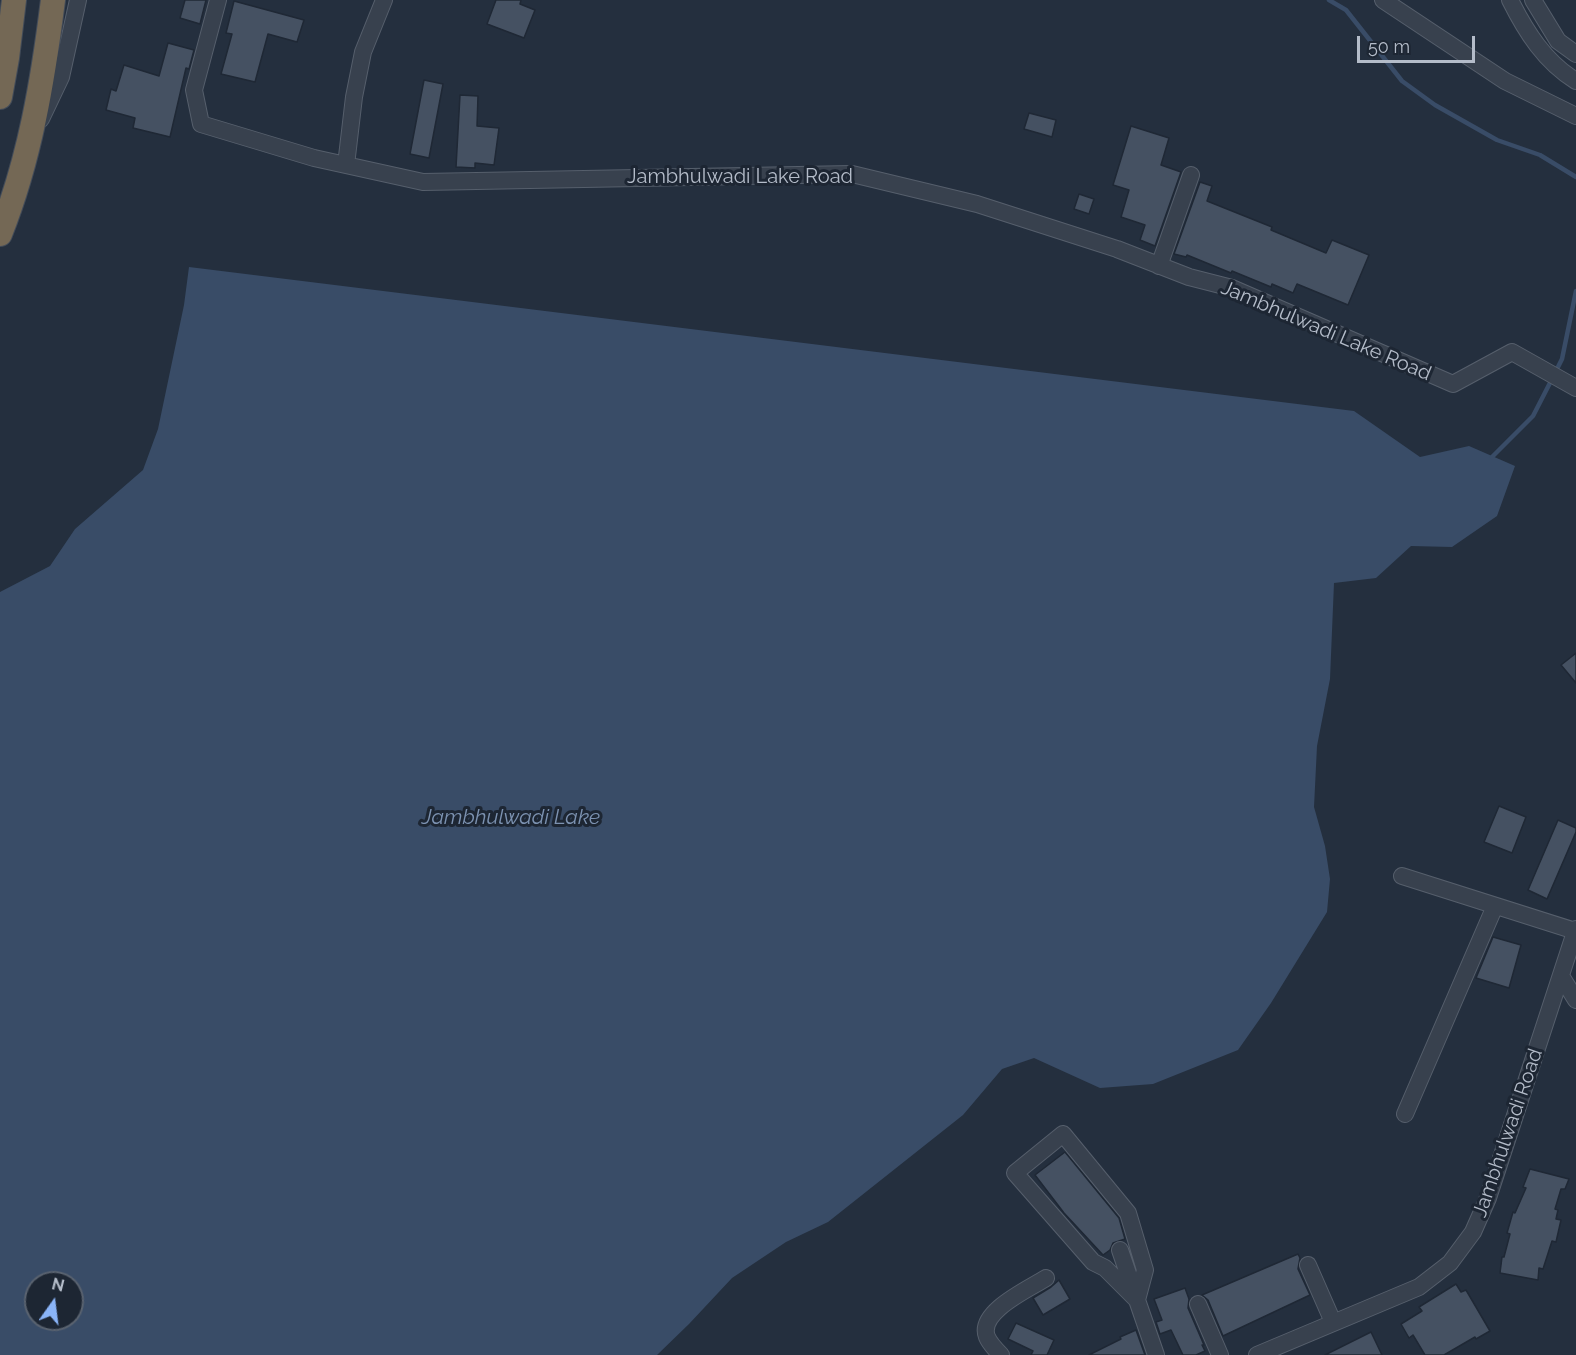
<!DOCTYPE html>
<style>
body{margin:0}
#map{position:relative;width:1576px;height:1355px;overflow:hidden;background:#242f3e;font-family:Raleway,sans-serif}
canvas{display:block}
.north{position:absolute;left:24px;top:1271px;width:60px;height:60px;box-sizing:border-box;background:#1d2633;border:2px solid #59626f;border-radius:50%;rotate:14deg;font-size:16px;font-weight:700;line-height:24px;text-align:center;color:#b4bcc9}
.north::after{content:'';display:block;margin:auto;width:21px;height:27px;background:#8ab4f8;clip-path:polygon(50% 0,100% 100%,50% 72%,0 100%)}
.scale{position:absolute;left:1357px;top:36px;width:118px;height:27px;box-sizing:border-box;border:3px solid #b4bcc9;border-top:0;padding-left:8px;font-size:18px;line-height:21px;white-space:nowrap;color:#b4bcc9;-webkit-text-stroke:4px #1d2633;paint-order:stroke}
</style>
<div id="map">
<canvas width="1576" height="1355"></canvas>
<div class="north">N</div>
<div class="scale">50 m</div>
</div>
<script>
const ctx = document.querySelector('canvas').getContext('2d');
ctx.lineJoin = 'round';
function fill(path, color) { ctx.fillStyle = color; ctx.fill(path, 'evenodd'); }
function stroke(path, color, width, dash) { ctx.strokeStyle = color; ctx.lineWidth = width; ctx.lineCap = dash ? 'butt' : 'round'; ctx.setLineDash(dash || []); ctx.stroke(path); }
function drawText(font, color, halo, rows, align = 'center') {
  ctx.font = font + ' Raleway,sans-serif'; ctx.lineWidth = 6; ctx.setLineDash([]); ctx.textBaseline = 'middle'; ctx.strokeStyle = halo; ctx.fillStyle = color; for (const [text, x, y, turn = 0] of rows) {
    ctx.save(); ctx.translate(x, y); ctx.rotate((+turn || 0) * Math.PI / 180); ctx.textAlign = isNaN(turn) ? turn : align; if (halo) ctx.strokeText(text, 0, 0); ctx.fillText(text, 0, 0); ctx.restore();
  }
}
fill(new Path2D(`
 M189,267L1354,411L1420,457L1469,446L1515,466L1497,516L1452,547L1411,546L1376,578L1334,583L1330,679L1317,746L1314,807L1325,846L1330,879L1327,912L1271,1003L1238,1050L1153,1084L1100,1088L1034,1058L1002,1069L963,1115L828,1222L786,1242L732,1278L689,1324L657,1355H0V592L50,566L75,529L143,470L158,429L184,305ZM36,1283H72V1319H36Z`), '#394c67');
stroke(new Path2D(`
 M1329,0L1346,10L1402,81L1435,105L1497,140L1540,155L1576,177
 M1556,371L1562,359L1576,291
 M1492,457L1533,416L1552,379`), '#394c67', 4.5);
const building = new Path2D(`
 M185,0H206L200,24L180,18Z
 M496,0H521L520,4L535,10L524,38L487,24Z
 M234,1L304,20L297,42L268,34L255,82L221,74L232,34L226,33Z
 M168,43L194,50L189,69L186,68L170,137L133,128L135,118L106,110L111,89L116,91L124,65L159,76Z
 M424,80L443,84L429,158L410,154Z
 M460,95L478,96L477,126L499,128L494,165L475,163V168L456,167Z
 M1029,113L1056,120L1052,137L1024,129Z
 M1131,126L1169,138L1161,165L1181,172L1155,246L1140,240L1145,225L1121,217L1129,190L1113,185Z
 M1200,182L1212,186L1207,201L1272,227L1271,230L1326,253L1332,240L1369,255L1348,305L1297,284L1293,293L1272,284L1271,287L1232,271L1231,273L1187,255L1186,257L1174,254Z
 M1079,194L1094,199L1089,214L1074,209Z
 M1576,653V683L1561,665Z
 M1499,806L1526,817L1512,853L1484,842Z
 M1558,820L1576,828V832L1547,899L1528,890Z
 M1493,937L1521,945L1509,988L1476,978Z
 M1065,1152L1119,1218L1125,1239L1113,1243L1110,1250L1103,1255L1064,1213L1035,1175Z
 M1530,1169L1569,1179L1565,1189H1561L1555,1209L1558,1210L1556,1219L1561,1220L1556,1242L1552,1241L1543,1269L1539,1268L1538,1280L1500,1273L1502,1257H1504L1510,1234L1507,1233L1513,1212L1515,1213L1526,1188L1523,1187Z
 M1298,1254L1300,1258L1298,1269L1310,1295L1223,1336L1208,1300L1202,1295Z
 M1059,1280L1070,1299L1043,1315L1033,1298L1051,1287Z
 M1456,1284L1461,1292L1466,1290L1490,1331L1476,1339L1475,1337L1444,1355H1425L1413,1335L1409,1338L1401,1324L1422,1311L1419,1307Z
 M1185,1288L1189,1299L1188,1308L1204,1345H1202L1205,1351L1196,1355H1183L1171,1330L1160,1334L1156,1322L1162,1320L1154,1299Z
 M1016,1323L1054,1340L1047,1355H1031L1033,1351L1008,1339Z
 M1136,1330L1145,1355H1089L1121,1339L1120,1337Z
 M1371,1332L1382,1355H1325Z`);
fill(building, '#455162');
stroke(building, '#1f2835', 1.5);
const minor = new Path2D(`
 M218,0L194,90L201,124L314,158L423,182L852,174L977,204L1117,249L1189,277L1232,288L1453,384L1512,352L1576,388
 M1383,0L1505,81L1576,116
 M1510,0C1526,32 1545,62 1576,81
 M1533,0L1558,41L1576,54
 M41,119L61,77L78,0
 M346,165L354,97L363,52L384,0
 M1159,266L1191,175
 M1402,876L1575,931
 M1561,976L1576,1000
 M1405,1114L1495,906
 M1120,1250L1136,1297
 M1308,1265L1333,1322
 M1137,1300L1105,1268L1093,1262L1015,1173L1063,1134L1128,1213L1145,1270L1137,1300L1156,1355
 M1198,1304L1220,1355
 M1001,1355C996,1350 990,1344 987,1337C977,1312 1029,1289 1046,1278
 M1257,1355L1419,1287L1450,1263L1473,1232L1488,1198L1576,929`);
const highway = new Path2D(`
 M0,97L7,58L14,0
 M0,234C30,159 43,80 53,0`);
stroke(minor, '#565f6c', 18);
stroke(highway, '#434c59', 26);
stroke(minor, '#38414e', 16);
stroke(highway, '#746855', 24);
drawText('20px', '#b4bcc9', '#1d2633', [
 ["Jambhulwadi Lake Road",740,177],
 ["Jambhulwadi Lake Road",1326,331,23],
 ["Jambhulwadi Road",1508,1133,-71]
]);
drawText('italic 21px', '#7c92b1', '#1d2633', [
 ["Jambhulwadi Lake",511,818]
]);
</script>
